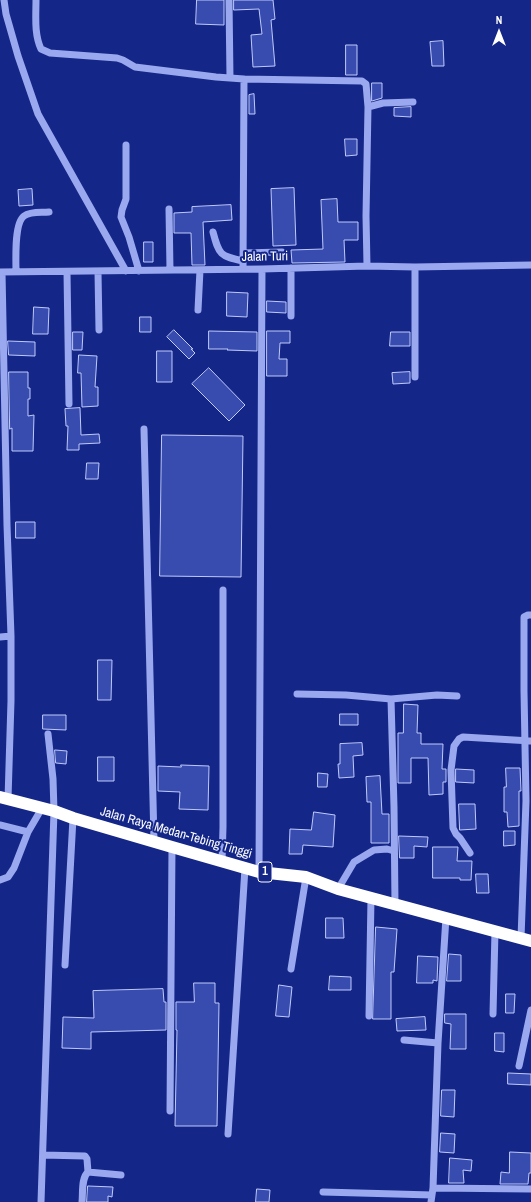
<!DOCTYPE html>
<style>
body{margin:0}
#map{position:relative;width:531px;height:1202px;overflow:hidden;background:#142688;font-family:"Archivo Narrow",sans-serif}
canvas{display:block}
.north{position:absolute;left:479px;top:12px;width:40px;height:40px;-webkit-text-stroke:3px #142688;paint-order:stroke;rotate:0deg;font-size:11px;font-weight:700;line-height:16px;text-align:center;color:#fff}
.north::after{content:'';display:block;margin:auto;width:14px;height:18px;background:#fff;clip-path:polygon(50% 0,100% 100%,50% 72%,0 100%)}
</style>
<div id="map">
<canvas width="531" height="1202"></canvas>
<div class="north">N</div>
</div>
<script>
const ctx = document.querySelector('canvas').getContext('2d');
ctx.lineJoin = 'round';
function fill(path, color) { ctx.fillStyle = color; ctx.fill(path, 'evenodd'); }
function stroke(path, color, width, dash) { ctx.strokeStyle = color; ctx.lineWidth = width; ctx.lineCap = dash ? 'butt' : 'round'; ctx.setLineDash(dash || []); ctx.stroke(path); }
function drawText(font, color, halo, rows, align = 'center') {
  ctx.font = font + ' "Archivo Narrow",sans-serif'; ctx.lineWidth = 4; ctx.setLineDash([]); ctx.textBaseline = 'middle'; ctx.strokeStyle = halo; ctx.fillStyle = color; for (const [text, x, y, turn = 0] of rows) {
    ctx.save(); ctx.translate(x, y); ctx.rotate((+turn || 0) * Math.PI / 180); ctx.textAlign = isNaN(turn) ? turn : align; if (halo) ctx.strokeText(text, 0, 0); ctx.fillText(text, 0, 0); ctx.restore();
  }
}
const building = new Path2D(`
 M197,0H224V25L196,24Z
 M234,0H273L275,19L271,20L275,66L253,67L251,35L262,34L259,9L234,10Z
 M443,41L444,66H432L430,42Z
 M346,45H357V75H346Z
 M372,83H382V98L372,101Z
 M254,94L255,114H249V95Z
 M411,107V117L394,116V108Z
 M345,139H357V155L346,156Z
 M294,188L296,245L273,246L271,189Z
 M32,189L33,205L19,206L18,190Z
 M337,199L338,222H358V240H344L345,262L292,263L291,250L323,249L321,200Z
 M231,205L232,220L203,222L205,265H192L191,233H174V213L192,212V207Z
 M144,242H153V262H144Z
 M227,292L248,293L247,317L227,316Z
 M267,301L286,302V313L267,312Z
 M34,307L49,308L48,334H33Z
 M140,317H151V332H140Z
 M174,330L193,349H191L195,353L189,359L167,337Z
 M209,331L257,332V351L227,350L228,349H209Z
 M267,331H290V343H280L279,359H287V376H267Z
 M73,332H83L82,350H73Z
 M391,332H410V346H390Z
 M8,341L35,342V356L9,355Z
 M157,351H172V382H157Z
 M79,355L97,356L95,387H98V406L82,407L81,373H78Z
 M209,368L245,405L229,421L192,384Z
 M9,372H28V388H30V399H28V416L34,415L33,451H12V428L10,429Z
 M410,372V383L393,384L392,373Z
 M80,408L81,435L99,434L100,443L79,444V450H67L68,426H66L65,409Z
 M162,435L243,436L241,577L160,576Z
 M87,463H99L98,479H86Z
 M16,522H35V538H16Z
 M98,660H112L111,700H98Z
 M404,704L418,705L417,733H421V744H443L442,769H446V782H443V794L429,795L428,758H411V783H398V733H403Z
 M340,714H358V725H340Z
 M43,715H66V730L43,729Z
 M362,743L363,755L353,756L354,777L339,778L338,764H340V744Z
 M55,750L67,751L66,764L56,763Z
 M98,757H114V781H98Z
 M181,765L209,766L208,810L179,809L180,792L158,791V766L181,767Z
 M506,768H520L521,791H519V826L508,827L507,812H504V787H506Z
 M456,769L474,770V783L456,782Z
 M318,773L328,774L327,787H318Z
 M380,776L382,814H389V843H371V802H367L366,777Z
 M459,804H475L476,829L460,830Z
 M314,812L335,815L333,847L303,845L302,854H289L290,829L311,830Z
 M504,831H515V845L504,846Z
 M399,836L428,837L427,847L414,846V858H400Z
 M433,847H458L457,861H472L471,880H460V878H433Z
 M476,874H488L489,893H477Z
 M326,918H343L344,938H326Z
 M376,927L397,929L394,972H391V1019H373Z
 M449,954L461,955V981H447Z
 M418,956L438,957L437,981L433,980V983H417Z
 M330,976L351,977V990H329Z
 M194,983H215V1003H219L217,1126H175L177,1030H176V1002H194Z
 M279,985L292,987L289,1017L276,1016Z
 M163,989L164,1002H166V1030L91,1032V1049L62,1048L63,1017L94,1018L93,991Z
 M506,994H515L514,1013H506Z
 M445,1014H466V1049H450L451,1024L445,1023Z
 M425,1017L426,1030L397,1031L396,1019Z
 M495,1033H504V1052L495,1051Z
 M508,1073L531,1074V1085L508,1084Z
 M442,1090H455L454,1117L441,1116Z
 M441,1133L455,1134L454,1153L440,1152Z
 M510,1152L531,1153V1173H529L528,1184H500L501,1172L509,1173Z
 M450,1158L472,1160L471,1171L463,1170L464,1183H449Z
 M88,1186L113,1187L112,1197L108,1196V1202H87Z
 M257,1189L270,1190L269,1202H256Z`);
fill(building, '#384cb0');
stroke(building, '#c0cafb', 1);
stroke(new Path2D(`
 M4,0L6,14L18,56L38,114L126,271
 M36,0C36,16 34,34 41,49L50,53L117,58L123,60L135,67L216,77L244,79L243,269
 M229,0L230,78
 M244,79L362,81L366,84L368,107
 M126,145V199L122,210L121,217L129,237L139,271
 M169,209L170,270
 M213,232C219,255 220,256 243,261
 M243,253L282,252
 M367,266L366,216L368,107L383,103L413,102
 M415,267V377
 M291,268V316
 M0,272L262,269L367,266L415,267L531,265
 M2,272L7,525L11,636V701L8,799
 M16,272C16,260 14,223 24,216C31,211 42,213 49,212
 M67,272L69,404
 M98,272L99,330
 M198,310L200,270
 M144,429L154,841
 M0,637L11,636
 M297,694L346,695L391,699
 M0,825L28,832
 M470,853L460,838L456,834L453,828L451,770L454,746L459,739L463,737L531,741
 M222,862L223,827V590
 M259,872L262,269
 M0,880L8,877L14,868L28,832L42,808
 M338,889L354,862L374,850L387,849L394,851
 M395,904L394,807L391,699L437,695L457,696
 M521,938L526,801L524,691V617L528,615H531
 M65,965L73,818
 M291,969L306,877
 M493,1014L495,931
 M369,1016L371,898
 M404,1040L438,1043
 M519,1066L531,1010
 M170,1111L172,847
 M228,1134L245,868
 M43,1155L85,1156L87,1159L88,1172
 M433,1188L531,1189
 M323,1192L432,1195
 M41,1202L54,811L53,779L48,734
 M82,1202C83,1193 81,1178 88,1172L121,1175
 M431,1202L433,1188L438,1043L446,917`), '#9aa8ef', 7);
stroke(new Path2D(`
 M0,797L54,811L73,818L172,847L259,872L306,877L338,889L531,941`), '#fff', 12);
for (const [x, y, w] of [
 [265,872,14]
]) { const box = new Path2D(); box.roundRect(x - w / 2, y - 10, w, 20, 3); ctx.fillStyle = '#142688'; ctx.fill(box); stroke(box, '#fff', 1); }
drawText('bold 12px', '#fff', null, [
 ["1",265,872]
]);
drawText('13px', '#fff', '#142688', [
 ["Jalan Turi",265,257,-1],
 ["Jalan Raya Medan-Tebing Tinggi",176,833,16]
]);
</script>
